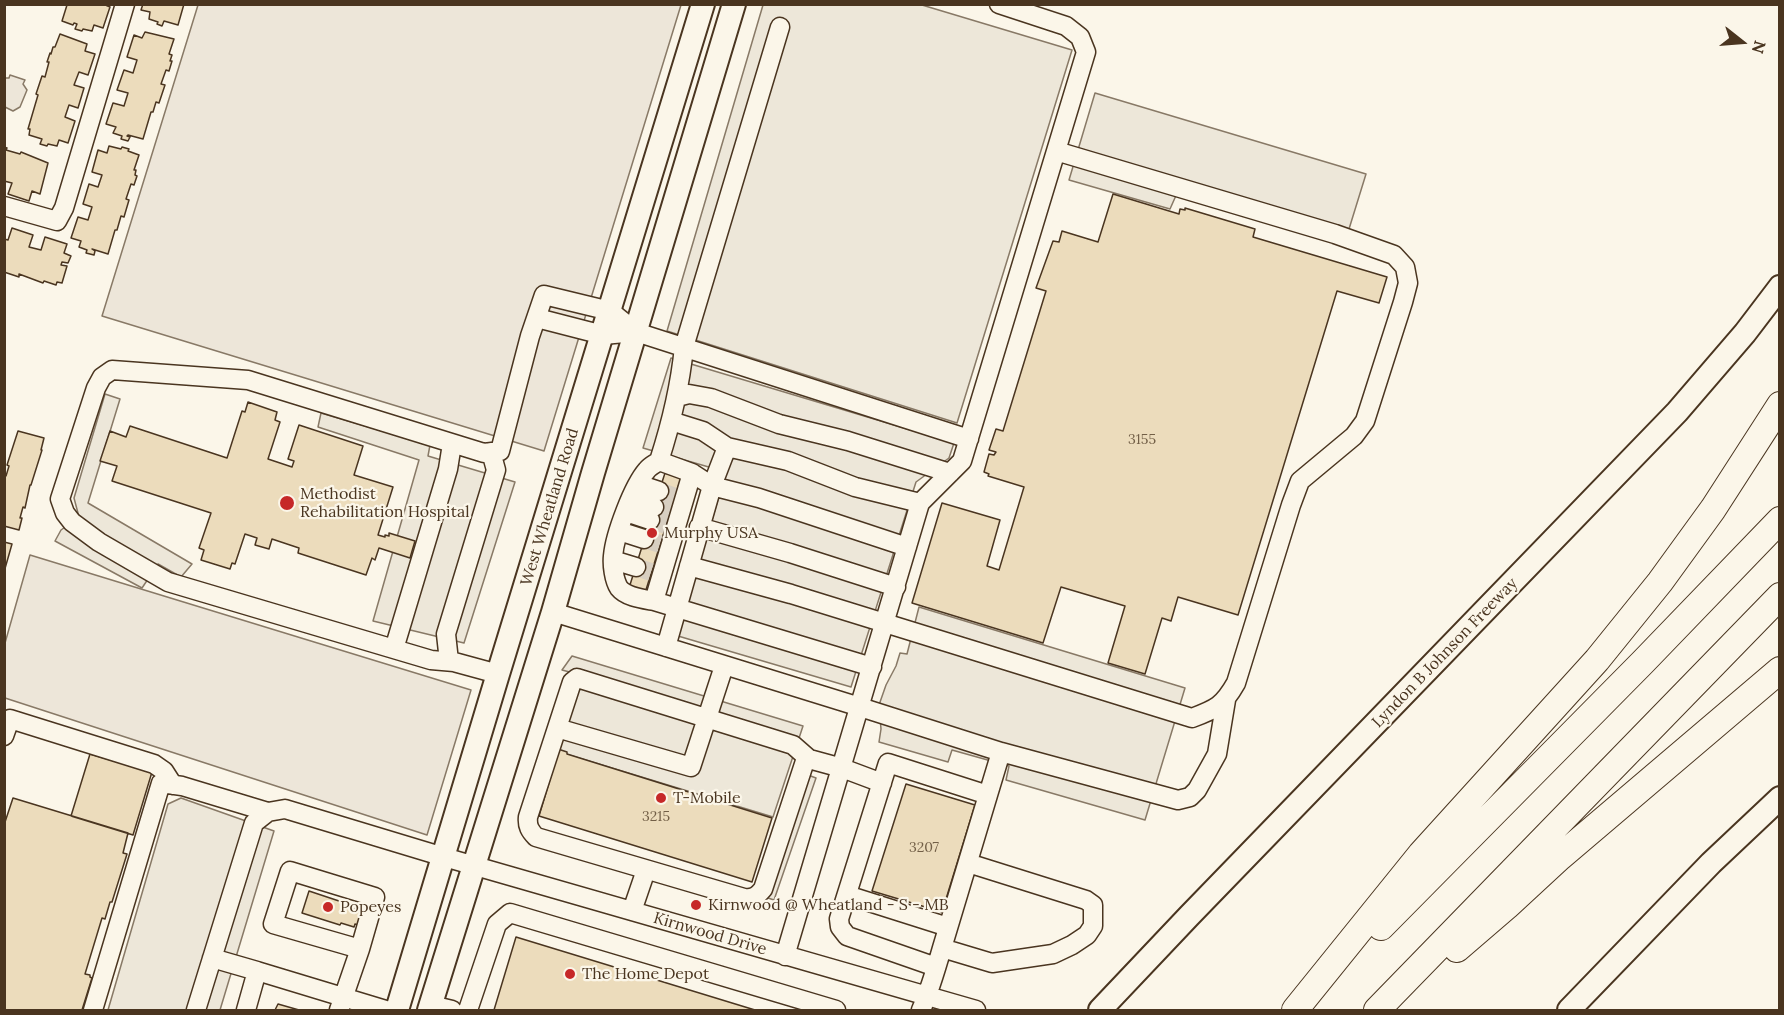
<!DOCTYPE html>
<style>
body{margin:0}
#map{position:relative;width:1784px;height:1015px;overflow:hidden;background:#fbf6e9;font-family:Lora,serif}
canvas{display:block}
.frame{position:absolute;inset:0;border:6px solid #4a3520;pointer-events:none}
.north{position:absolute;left:1712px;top:12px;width:60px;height:60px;-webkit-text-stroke:4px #fbf6e9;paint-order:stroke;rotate:107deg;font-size:16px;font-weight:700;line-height:24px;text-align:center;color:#4a3520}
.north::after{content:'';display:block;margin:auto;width:21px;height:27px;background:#4a3520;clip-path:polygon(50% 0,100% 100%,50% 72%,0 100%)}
</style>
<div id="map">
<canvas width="1784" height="1015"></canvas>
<div class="frame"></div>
<div class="north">N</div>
</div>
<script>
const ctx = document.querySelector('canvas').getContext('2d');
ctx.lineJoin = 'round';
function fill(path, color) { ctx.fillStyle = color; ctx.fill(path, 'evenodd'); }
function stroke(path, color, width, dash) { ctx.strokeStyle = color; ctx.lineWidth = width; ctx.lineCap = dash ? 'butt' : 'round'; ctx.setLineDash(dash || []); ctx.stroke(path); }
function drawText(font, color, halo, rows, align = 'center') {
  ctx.font = font + ' Lora,serif'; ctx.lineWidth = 4.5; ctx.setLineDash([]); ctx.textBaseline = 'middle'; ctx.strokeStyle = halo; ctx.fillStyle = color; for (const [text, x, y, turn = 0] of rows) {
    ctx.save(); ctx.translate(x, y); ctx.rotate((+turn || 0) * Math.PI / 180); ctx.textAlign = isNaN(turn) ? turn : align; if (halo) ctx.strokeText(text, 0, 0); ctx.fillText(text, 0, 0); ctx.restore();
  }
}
const green = new Path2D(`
 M198,5H681L544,451L102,316Z
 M10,75L25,80L23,84L27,90L20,107L13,111L5,107V78H9Z
 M30,555L471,690L427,835L5,698V643Z`);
fill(green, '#ede6d9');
stroke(green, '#887966', 1.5);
const parking = new Path2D(`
 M763,5H922L1072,50L957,423L667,331Z
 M1095,93L1366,174L1349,229L1182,182L1170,209L1069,180Z
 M671,358L954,443L949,458L916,482L851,687L678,636L726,472L643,448Z
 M105,394L120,399L88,503L192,564L181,577L158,564L142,588L55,541L61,530L79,517L74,498Z
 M321,413L430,445L428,456L515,482L464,643L373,621L419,460L318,427Z
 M919,607L1185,688L1145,820L1006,780L1009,766L952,750L948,762L879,742L881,729L879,705L886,685L896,666L900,653L907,654Z
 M572,656L803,726L773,817L556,751L577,674L562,670Z
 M808,775L816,778L774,900L768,898Z
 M181,798L274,831L220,1010H108L168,804Z`);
fill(parking, '#ede7d9');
stroke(parking, '#887966', 1.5);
const building = new Path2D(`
 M103,4L110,7L103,28L94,25L92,31L83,29L82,31L75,29L77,24L74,23L73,25L62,21L67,5L64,4Z
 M143,4H184L178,25L164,21L162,26L157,24L158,22L149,19L150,12L141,10Z
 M145,32L174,39L169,54L172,55L170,61H172L169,71L166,70L161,84L165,85L159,103L156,102L153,112H151L143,139L128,135L127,136L130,137L128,141L121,139L122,136L113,133L116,127L106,124L113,103L124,106L128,93L117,90L124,70L133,73L137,60L127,57L134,35L142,38Z
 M60,34L87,44L85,51L95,54L88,75L79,72L74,85L84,88L78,108L69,105L65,117L75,121L68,143L59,140L57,146L48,144L47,146L40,144L42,139L29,135L30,129H28L38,95L36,94L42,76L45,77L49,62H47L50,53L51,54L53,47H55Z
 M109,146L121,149L122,147L129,149L128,151L139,155L134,170H136L135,175L137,176L134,185L131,184L126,199L129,200L124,217L121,216L117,230H115L108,254L92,249L95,251L94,255L86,253L87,250L79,247L81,241L71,238L78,217L88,220L92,207L83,204L89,184L98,187L102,175L92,172L98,150L107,153Z
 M4,147L7,148L6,150L20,154L21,152L48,163L40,194L32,191L29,201L8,194L12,183L4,181Z
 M1113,194L1179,214L1180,209L1185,210V208L1255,229L1253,237L1387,277L1379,303L1337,291L1238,615L1178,597L1171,621L1162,618L1145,674L1108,663L1125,606L1061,587L1043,643L912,603L942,503L1000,520L987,566L999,570L1024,487L988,476L989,474L984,472L989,454L994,455L996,452L989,450L996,429L1003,431L1046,291L1036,288L1053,241L1059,242L1062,231L1098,242Z
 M12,228L33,235L29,247L41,250L45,237L67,244L64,253L71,256L68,263L62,262L61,265L67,266L62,283L57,282L56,285L44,281L43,283L19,274V277L4,272V239L8,240Z
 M248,402L277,412L275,420L280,422L268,459L292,467L294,461L288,459L299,425L363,446L354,475L393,487L378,535L385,537V535L389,536V533L415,541L410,558L379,548L375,560L372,558L366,575L298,553L299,548L272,539L269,549L255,545L257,538L245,534L235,564L232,563L230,569L201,560L204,550L199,548L211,513L112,481L117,466L100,461L110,431L126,437L130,426L227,458L242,411L245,412Z
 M18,431L44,438L41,450H42L31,485H30L25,508L23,507L20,518H22L19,530L4,526V475L6,476L9,466L7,465Z
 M665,473L681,478L645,593L629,588L646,534L636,531L637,526L647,529Z
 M4,542L12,544L4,572Z
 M558,749L567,752V754L772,818L752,882L539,816L556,759H555Z
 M90,754L152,772L133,835L71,816Z
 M906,784L975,805L942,912L872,891Z
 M13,798L128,833L123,853L127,854L112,902H110L105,919L102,918L85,974L90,975V977L92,978L82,1010H4V825Z
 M309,891L345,903L344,905L359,910L358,911L362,913L358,925L355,924L354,927L341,923L340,925L302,913Z
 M516,937L755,1010H494Z
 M278,1004L299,1010H275Z`);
fill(building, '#ecdcbc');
stroke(building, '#4a3520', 1.5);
stroke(new Path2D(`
 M659,491L675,497
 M654,507L670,512
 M650,520L666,525
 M644,539L660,544
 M636,567L651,572`), '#d8cfc1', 18, [18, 9]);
const minor = new Path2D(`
 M4,206L57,221L64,208L125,4
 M537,318L603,335L636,332L969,439
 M677,397L689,394L711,398L779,424L848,441L950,473
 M671,421L703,431L727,447L788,461L855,487L920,503
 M727,447L712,486L759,498L907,547
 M692,473L654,601L872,667
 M638,484L659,491
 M631,499L654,507
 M626,512L650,520
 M699,527L790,553L896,587
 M619,531L644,539
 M613,560L636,567
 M689,566L791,594L1192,718C1216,709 1223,706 1236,683L1291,505L1300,481L1354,436L1365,421L1403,302L1408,283L1405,267L1394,255L1335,234L1056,151
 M654,601C643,599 626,597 619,588C614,580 612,565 613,556C615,534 633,486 647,470C650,466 655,464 659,461
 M553,612L860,707L1001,752L988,795
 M666,647L712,486L692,473L659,461C671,424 680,387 684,347L780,27
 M394,649L448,469L452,444
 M449,661L446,634L496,470L491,452
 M724,666L691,767L557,728L528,817C527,826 530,831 536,837L744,898C754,899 757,896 763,889L805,761L809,759
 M498,674L454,662L431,660L168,582L99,542L72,522L65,513L60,499L96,388L102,377L112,370L248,380L484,453L500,451L530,336L544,295L610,311L636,332
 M557,728L572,682L577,678L793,745L809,759L842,768L882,783
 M4,736L10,719L154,764L164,771L173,785
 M1001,752L1178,800L1190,797L1197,790L1217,754L1226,700
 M290,871L375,897L360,949L273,924Z
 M847,895L948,927
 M632,911L646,870
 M942,948L992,963L1053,954L1072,945L1087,935L1093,926V905L1086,900L968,863
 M785,956L920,503L962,461L1086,52L1080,37L1066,26L999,4
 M212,958L257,971
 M431,1005L452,1010
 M93,1010L161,783L182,786L268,812
 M196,1010L254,823L268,812L285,809L444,857L976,1010
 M246,1010L257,971L386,1010
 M339,1010L360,949
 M468,1010L497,924L510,913L836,1010
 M921,1010C930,990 936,969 942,948L988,795L888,763L839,919L840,927L847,936L936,967`);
const major = new Path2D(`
 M397,1010L498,674L703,4
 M429,1010L553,612L593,473L734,4
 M1100,1010L1189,916L1677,412L1745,333L1780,287
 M1569,1010L1711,863L1780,798`);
const highway = new Path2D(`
 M1381,927L1643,662L1780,520
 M1457,949L1507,906L1560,857L1780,670
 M1295,1010L1421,854L1597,660L1660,582L1713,509L1780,405
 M1377,1010L1780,596`);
stroke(minor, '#4a3520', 21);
stroke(major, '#4a3520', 26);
stroke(highway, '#4a3520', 28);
stroke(minor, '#fbf6e9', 18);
stroke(major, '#fbf6e9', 22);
stroke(highway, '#fbf6e9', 26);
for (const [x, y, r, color] of [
 [287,503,8,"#c62828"],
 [652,533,6,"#c62828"],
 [661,798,6,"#c62828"],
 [696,905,6,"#c62828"],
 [328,907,6,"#c62828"],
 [570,974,6,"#c62828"]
]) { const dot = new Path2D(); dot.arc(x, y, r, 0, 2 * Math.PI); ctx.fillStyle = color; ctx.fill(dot); stroke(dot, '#fbf6e9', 2); }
drawText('14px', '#725f47', null, [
 ["3155",1142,440],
 ["3215",656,817],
 ["3207",924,848]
]);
drawText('16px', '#4a3520', '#fbf6e9', [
 ["Methodist",300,494],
 ["Rehabilitation Hospital",300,512],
 ["Murphy USA",664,533],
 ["T-Mobile",673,798],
 ["Kirnwood @ Wheatland - S - MB",708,905],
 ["Popeyes",340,907],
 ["The Home Depot",582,974]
], 'left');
drawText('16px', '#4a3520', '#fbf6e9', [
 ["West Wheatland Road",550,507,-73],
 ["Lyndon B Johnson Freeway",1445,653,-46],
 ["Kirnwood Drive",710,934,16]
]);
</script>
